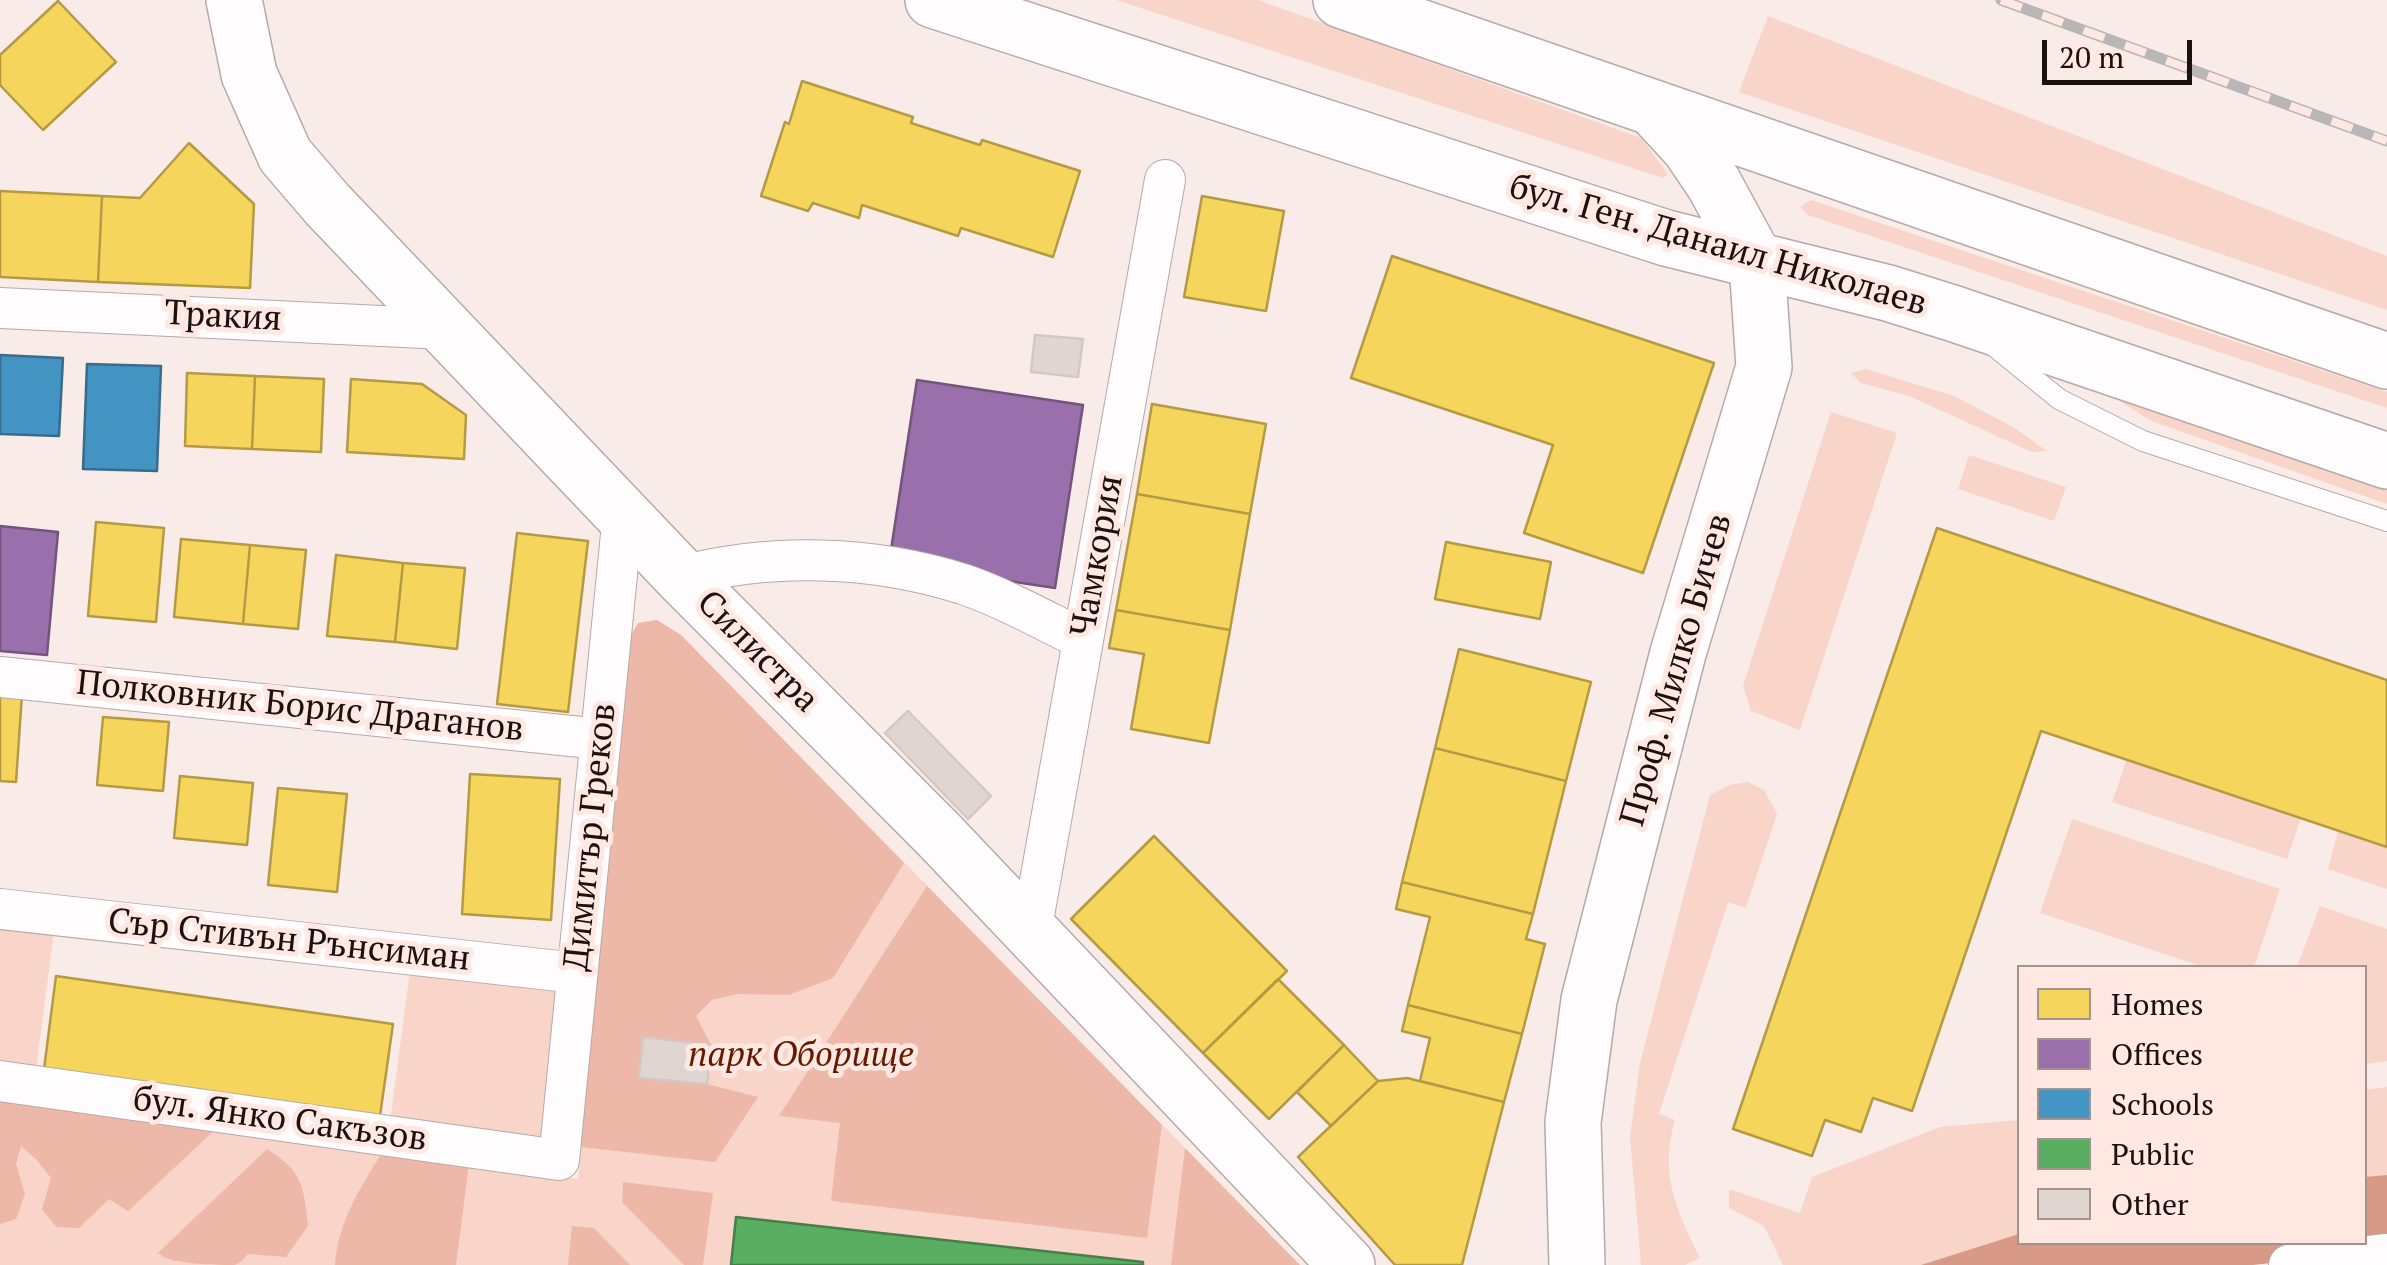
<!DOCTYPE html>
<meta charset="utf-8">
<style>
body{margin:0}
#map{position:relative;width:2387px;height:1265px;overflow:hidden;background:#f9ece8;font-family:"PT Serif",serif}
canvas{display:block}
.legend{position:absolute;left:2017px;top:965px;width:350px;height:280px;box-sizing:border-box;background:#ffe8e2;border:2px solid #a4928e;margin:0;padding:12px 18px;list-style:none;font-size:30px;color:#1b120f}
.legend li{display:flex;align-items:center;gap:20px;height:50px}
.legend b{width:50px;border:2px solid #a4928e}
.scale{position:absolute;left:2042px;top:40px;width:150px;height:45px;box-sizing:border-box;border:5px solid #1b120f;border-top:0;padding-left:12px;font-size:30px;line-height:35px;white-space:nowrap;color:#1b120f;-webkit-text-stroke:8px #ffe8e2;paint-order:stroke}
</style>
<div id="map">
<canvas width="2387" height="1265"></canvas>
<ul class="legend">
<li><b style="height:28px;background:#f6d55c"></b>Homes</li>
<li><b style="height:28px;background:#9970ab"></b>Offices</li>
<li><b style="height:28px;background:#4393c3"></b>Schools</li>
<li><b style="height:28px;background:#5aae61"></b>Public</li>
<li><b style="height:28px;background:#e1d5d1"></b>Other</li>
</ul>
<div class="scale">20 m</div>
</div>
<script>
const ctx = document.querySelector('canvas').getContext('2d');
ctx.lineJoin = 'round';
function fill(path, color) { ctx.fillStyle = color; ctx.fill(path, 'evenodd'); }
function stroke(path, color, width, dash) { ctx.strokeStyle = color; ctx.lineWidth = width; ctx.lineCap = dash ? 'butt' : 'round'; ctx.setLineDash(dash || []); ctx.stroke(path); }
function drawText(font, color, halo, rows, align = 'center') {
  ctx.font = font + ' "PT Serif",serif'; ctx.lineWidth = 10; ctx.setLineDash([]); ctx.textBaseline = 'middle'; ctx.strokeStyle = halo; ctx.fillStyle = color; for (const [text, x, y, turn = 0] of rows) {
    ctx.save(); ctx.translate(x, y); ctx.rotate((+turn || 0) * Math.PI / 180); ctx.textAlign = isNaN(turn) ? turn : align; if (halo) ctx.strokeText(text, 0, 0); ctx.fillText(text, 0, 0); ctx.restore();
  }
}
fill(new Path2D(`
 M1116,0H1258L1641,138L1668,174L1663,178Z
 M1768,16L2387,256V310L1739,92Z
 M1811,200L2387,392V408L1808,215L1800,207Z
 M1866,369L1954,396L2013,427L2047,451L2032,452L1909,396L1861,383L1851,373Z
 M2112,396L2387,488V504L2151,421Z
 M1831,412L1897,433L1800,730L1751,711L1743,686Z
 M1969,455L2066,487L2054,521L1958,489Z
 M657,620L681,635L1300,1265H0V1096L578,1179L628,640L638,623Z
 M2127,759L2301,818L2287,859L2112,802Z
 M1748,782L1764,790L1777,814L1746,908L1728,902L1659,1114L1675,1120C1659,1174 1676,1209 1700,1258L1685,1265H1641L1630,1137L1640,1063L1710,795L1729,785Z
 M2072,819L2280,889L2254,967H2204L2040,913Z
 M2338,831L2387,847V889L2328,869Z
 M2320,906L2387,929V1061L2365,1064L2364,968L2297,967Z
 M0,909L56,916L34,1085L0,1081Z
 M412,955L563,972L545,1145L390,1122Z
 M2387,1087V1175L2365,1178L2364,1090Z
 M2019,1120V1235L1938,1265H1783L1764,1226L1729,1208V1189L1800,1213L1812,1177L1940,1127Z`), '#f8d4c9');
fill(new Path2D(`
 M657,620L681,635L904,863L833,978L789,995L737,994L712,1000L696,1016L711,1045L644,1038L640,1078L707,1084L758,1097L715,1162L581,1147L628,640L638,623Z
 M927,886L1162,1125L1147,1238L831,1201L840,1123L779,1116Z
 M0,1096L218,1127L128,1211L109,1199L79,1228L56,1227L42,1209L51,1178L36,1159L21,1146L16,1164L25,1194L16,1219L0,1224Z
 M1185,1148L1300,1265H1171Z
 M267,1149C302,1171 304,1185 308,1226L286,1257L248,1254C244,1258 240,1263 235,1265C219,1265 169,1265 158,1253Z
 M383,1151L469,1163L456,1265H335C338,1221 361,1187 383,1151Z
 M623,1182L713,1193L703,1265H684L622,1202Z
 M572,1226L594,1228L630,1265H568Z`), '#eeb8a9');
fill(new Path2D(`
 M2387,1175V1250L2253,1265H1921L2019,1234L2020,1242H2364L2365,1177Z`), '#d89987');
const homes = new Path2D(`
 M58,1L116,62L43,130L0,85V55Z
 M802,81L913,117L911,123L980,145L982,140L1080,171L1053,257L961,228L958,236L862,205L859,218L813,203L808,211L761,196L785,122L789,124Z
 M189,143L254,204L250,288L98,282L102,196L140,198Z
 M0,191L102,196L98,282L0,277Z
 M1202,196L1284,211L1266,311L1184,297Z
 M1392,256L1714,363L1643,573L1524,533L1553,445L1351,378Z
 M187,373L255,376L252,449L185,446Z
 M255,376L324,379L321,452L252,449Z
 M351,379L422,384L466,415L464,459L347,452Z
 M1152,404L1266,424L1250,514L1137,494Z
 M1137,494L1250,514L1230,630L1116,610Z
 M96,522L164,528L156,622L88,616Z
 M1937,528L2387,680V847L2041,731L1912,1111L1873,1098L1861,1132L1825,1120L1812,1156L1733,1129Z
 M517,533L588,541L568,712L497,704Z
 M181,539L250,545L243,624L174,617Z
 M1446,542L1551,562L1540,619L1435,599Z
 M250,545L306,550L298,629L243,624Z
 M336,555L403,563L395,642L327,636Z
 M403,563L465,568L457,649L395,642Z
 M1116,610L1230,630L1209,743L1131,729L1144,654L1109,648Z
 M1459,649L1591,682L1566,781L1435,748Z
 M0,692L22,694L16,782L0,781Z
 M103,717L169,722L163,791L97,785Z
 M1435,748L1566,781L1533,914L1402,882Z
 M470,774L560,779L551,920L462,914Z
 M180,776L253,783L247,845L174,838Z
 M278,788L347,794L337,892L268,885Z
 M1154,836L1287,971L1203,1053L1071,919Z
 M1402,882L1533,914L1526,939L1545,944L1522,1034L1408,1005L1430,917L1396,909Z
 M56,976L393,1024L380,1116L44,1069Z
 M1278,979L1344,1045L1269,1119L1203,1053Z
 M1408,1005L1522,1034L1504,1102L1420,1081L1430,1038L1402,1031Z
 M1344,1045L1378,1081L1331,1126L1297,1092Z
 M1407,1078L1504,1102L1462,1265H1395L1298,1157L1378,1081Z`);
fill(homes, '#f6d55c');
stroke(homes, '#b49a45', 2.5);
const offices = new Path2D(`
 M917,380L1083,405L1055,588L889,563Z
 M0,526L58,532L47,655L0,651Z`);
fill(offices, '#9970ab');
stroke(offices, '#73547c', 2.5);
const schools = new Path2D(`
 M0,355L63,358L59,436L0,434Z
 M87,364L161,366L157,471L83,469Z`);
fill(schools, '#4393c3');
stroke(schools, '#376c8d', 2.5);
const public = new Path2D(`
 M736,1217L1143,1262V1265H731Z`);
fill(public, '#5aae61');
stroke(public, '#477f48', 2.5);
const building = new Path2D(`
 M1035,335L1083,339L1078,377L1031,372Z
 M908,711L991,796L968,819L885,733Z
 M643,1037L711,1045L707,1084L639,1078Z`);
fill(building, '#e1d5d1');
stroke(building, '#d2c8c4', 2.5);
const lane = new Path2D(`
 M1995,347L2059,399L2143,441L2387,521`);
const street = new Path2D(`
 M0,308L445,329
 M681,576C773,553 871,555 963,584C1004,598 1043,620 1082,639
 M0,677L600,739
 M0,909L577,973
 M1031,932L1165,180
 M0,1081L559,1160L623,514
 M2289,1265L2387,1254`);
const secondary = new Path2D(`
 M234,0L249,74L285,155L327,204L681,576L940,836L1347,1265
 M1577,1265L1573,1122L1589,1000L1678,653L1764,367L1757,263L1714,184L1689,147L1653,108`);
const primary = new Path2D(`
 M933,0L1666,238L1888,293L1955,314L2387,461
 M1341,0L2387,361`);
stroke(lane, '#b4aaa7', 22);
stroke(street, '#b4aaa7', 42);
stroke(secondary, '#b4aaa7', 58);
stroke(primary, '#b4aaa7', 58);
stroke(lane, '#fefcfc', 20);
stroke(street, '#fefcfc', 40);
stroke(secondary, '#fefcfc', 55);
stroke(primary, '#fefcfc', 55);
const rail = new Path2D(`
 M2001,0L2387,141`);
stroke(rail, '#b9b6b6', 11);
stroke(rail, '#ffe8e2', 8, [22]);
drawText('35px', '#1b120f', '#ffe8e2', [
 ["бул. Ген. Данаил Николаев",1718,246,16],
 ["Тракия",223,317,3],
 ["Чамкория",1098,556,-80],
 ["Силистра",757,652,45],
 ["Проф. Милко Бичев",1677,670,-74],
 ["Полковник Борис Драганов",300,707,6],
 ["Димитър Греков",591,837,-84],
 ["Сър Стивън Рънсиман",289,941,6],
 ["бул. Янко Сакъзов",280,1120,8]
]);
drawText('italic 35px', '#661901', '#ffe8e2', [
 ["парк Оборище",801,1056]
]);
</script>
